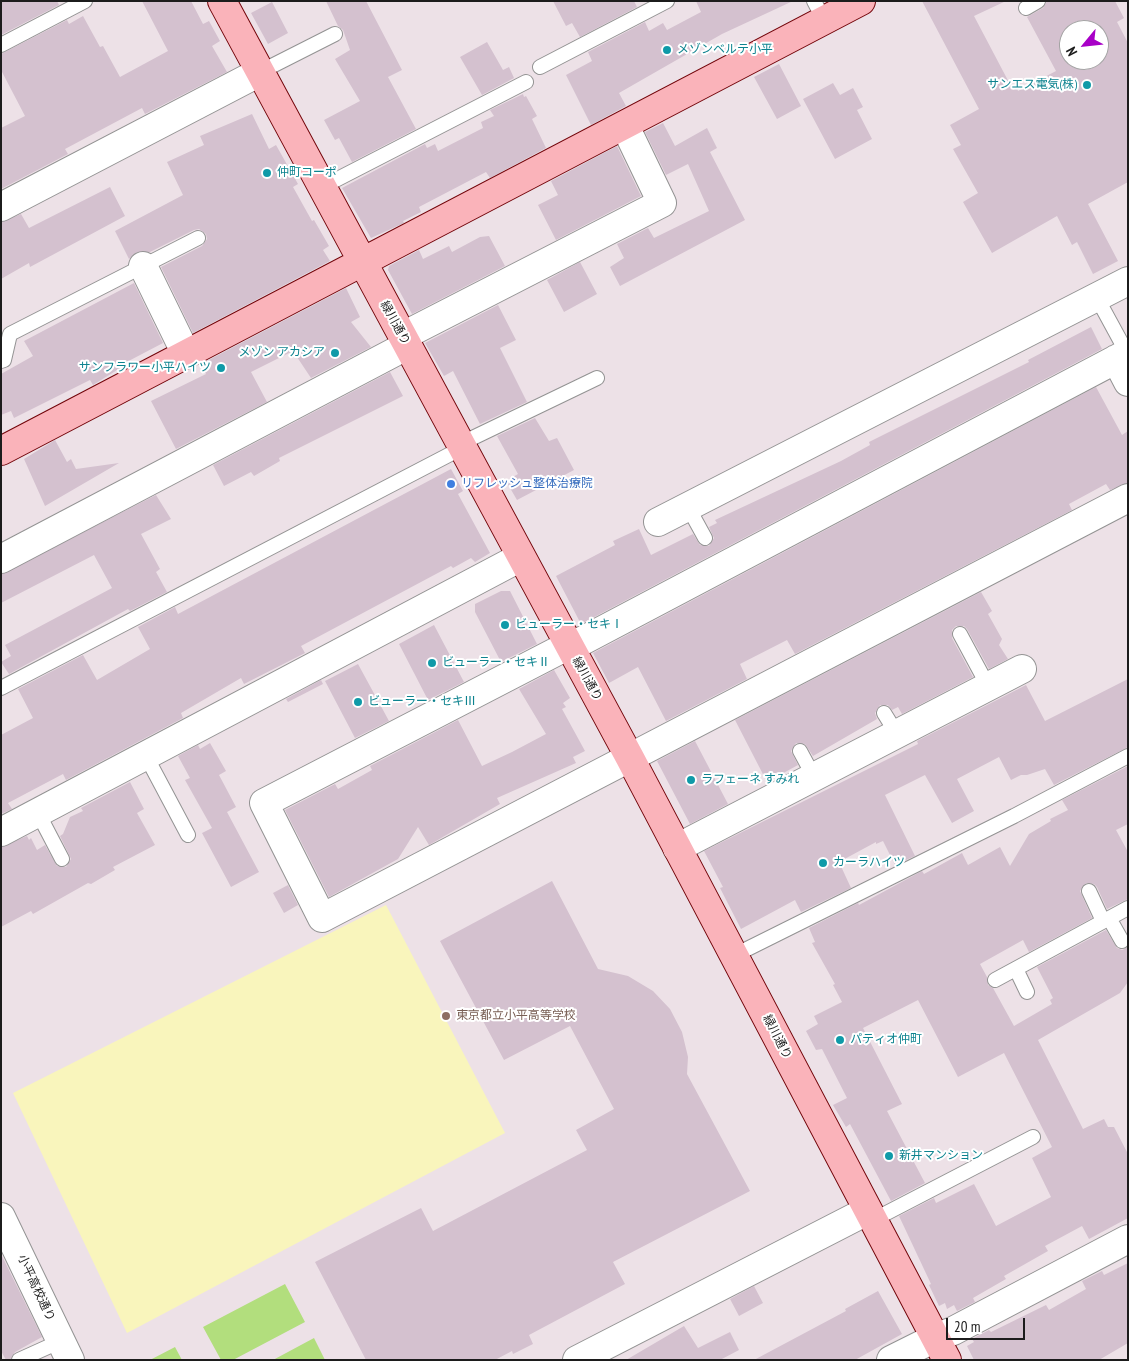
<!DOCTYPE html>
<meta charset="utf-8">
<style>
body{margin:0}
#map{position:relative;width:1129px;height:1361px;overflow:hidden;background:#ede1e7;font-family:"PT Sans Narrow",sans-serif}
canvas{display:block}
.frame{position:absolute;inset:0;border:2px solid #1c1c1c;pointer-events:none}
.north{position:absolute;left:1059px;top:20px;width:50px;height:50px;box-sizing:border-box;background:#fff;border:1px solid #a4a4a4;border-radius:50%;rotate:242deg;font-size:14px;font-weight:700;line-height:20px;text-align:center;color:#1c1c1c}
.north::after{content:'';display:block;margin:auto;width:18px;height:22px;background:#a800c7;clip-path:polygon(50% 0,100% 100%,50% 72%,0 100%)}
.scale{position:absolute;left:946px;top:1318px;width:79px;height:22px;box-sizing:border-box;border:2px solid #1c1c1c;border-top:0;padding-left:6px;font-size:15px;line-height:18px;white-space:nowrap;color:#1c1c1c;-webkit-text-stroke:4px #fff;paint-order:stroke}
</style>
<div id="map">
<canvas width="1129" height="1361"></canvas>
<div class="frame"></div>
<div class="north">N</div>
<div class="scale">20 m</div>
</div>
<script>
const ctx = document.querySelector('canvas').getContext('2d');
ctx.lineJoin = 'round';
function fill(path, color) { ctx.fillStyle = color; ctx.fill(path, 'evenodd'); }
function stroke(path, color, width, dash) { ctx.strokeStyle = color; ctx.lineWidth = width; ctx.lineCap = dash ? 'butt' : 'round'; ctx.setLineDash(dash || []); ctx.stroke(path); }
function drawText(font, color, halo, rows, align = 'center') {
  ctx.font = font + ' "PT Sans Narrow","Noto Sans JP",sans-serif'; ctx.lineWidth = 4; ctx.setLineDash([]); ctx.textBaseline = 'middle'; ctx.strokeStyle = halo; ctx.fillStyle = color; for (const [text, x, y, turn = 0] of rows) {
    ctx.save(); ctx.translate(x, y); ctx.rotate((+turn || 0) * Math.PI / 180); ctx.textAlign = isNaN(turn) ? turn : align; if (halo) ctx.strokeText(text, 0, 0); ctx.fillText(text, 0, 0); ctx.restore();
  }
}
fill(new Path2D(`
 M386,905L505,1133L127,1333L13,1093Z`), '#f9f5bc');
fill(new Path2D(`
 M285,1284L305,1322L233,1360H221L203,1327Z
 M314,1338L325,1360H273Z
 M175,1347L182,1360H150Z`), '#b2de7d');
fill(new Path2D(`
 M1,1H57L59,5L1,35Z
 M142,1H191L203,24L209,21L220,41L212,46L227,72L145,114L142,108L65,149L68,154L1,189V128L25,116L1,70V54L67,20L69,24L83,16L100,47L103,46L120,77L168,51Z
 M326,1H366L402,70L388,77L416,129L352,162L339,138L335,140L324,120L360,101L335,59L350,50L343,30L338,26Z
 M553,1H634L637,7L580,37L572,23L566,26Z
 M696,1H793L722,34L619,93L626,106L591,125L566,75L592,61L588,52L645,22L649,31L663,23L667,30L701,12Z
 M922,1H1006L974,16L1013,90L1017,88L1018,91L1056,71L1027,17L1043,8L1047,1H1115L1124,18L1117,22L1128,43V182L1088,204L1118,261L1093,274L1077,242L1072,245L1057,216L992,253L963,202L978,193L953,149L961,145L950,125L979,109ZM1069,30H1099V60H1069Z
 M272,2L288,33L268,44L251,13Z
 M487,42L503,70L509,67L514,78L482,95L460,57Z
 M779,64L801,106L777,119L754,77Z
 M833,83L840,95L853,88L863,107L857,110L872,139L835,159L803,99Z
 M523,94L524,97L526,96L537,116L532,119L546,148L490,178L486,172L419,207L421,212L403,221L404,223L371,238L342,188L425,144L427,148L435,144L438,151L483,128L481,122L494,116L490,110Z
 M252,114L269,149L276,145L298,184L293,187L312,221L314,220L329,246L323,250L330,261L193,333L161,267L202,246L207,239L206,234L199,229L194,230L150,252H137L129,259L115,231L183,195L167,162L204,145L200,136Z
 M663,123L675,146L707,128L717,148L710,152L745,220L620,286L610,267L624,258L617,244L648,228L654,238L709,211L688,164L666,175L645,132Z
 M617,146L641,196L556,240L538,205L558,195L551,181Z
 M110,187L125,216L30,267L29,263L1,279V222L21,214L29,228Z
 M489,236L505,266L412,314L388,270L389,266L419,250L423,259L449,246L452,252L480,237Z
 M580,262L597,294L564,312L547,280Z
 M134,283L163,343L121,365L122,367L93,385L90,380L14,418L11,411L1,415V374L33,356L24,341Z
 M346,288L360,317L351,322L371,347L311,378L293,351L251,372L267,402L176,449L151,401L206,374L201,364Z
 M498,305L516,340L500,348L527,402L480,424L453,371L444,376L425,343Z
 M1091,327L1102,349L581,624L556,576L615,545L613,541L639,529L651,555L693,534L700,545L709,546L714,538L709,527L717,523L715,520L841,461L870,445L869,442L1029,362L1028,360Z
 M390,372L403,396L279,458L280,461L254,476L251,472L224,486L213,465Z
 M1096,387L1122,435L1128,431V483L1110,490L1106,484L1069,504L1072,510L795,654L787,640L740,664L747,679L666,721L638,667L609,683L593,653Z
 M535,418L549,441L557,438L574,470L517,500L506,481L518,474L497,436Z
 M55,440L67,462L71,459L76,469L119,463L45,506L24,459Z
 M451,469L463,491L458,494L490,553L475,562L471,558L453,568L451,566L301,646L305,653L244,684L241,678L181,713L183,718L66,780L63,774L8,803L12,809L1,814V735L33,718L18,689L83,655L97,680L150,649L138,627L175,607L178,614Z
 M156,495L171,519L141,534L160,569L156,572L167,592L130,611L128,609L9,674L1,662L11,656L5,645L112,588L94,555L1,603V574Z
 M501,591H510L537,644L501,662L475,612V604Z
 M981,592L992,611L988,614L1002,639L999,645L1008,659L989,669L967,629L964,626H956L952,630V638L973,677L902,714L898,707L892,710L888,705H880L875,713L877,719L813,756L805,744L796,743L791,751L798,765L767,782L735,720Z
 M434,625L464,682L428,700L399,644Z
 M358,664L389,721L355,738L325,681Z
 M554,670L570,698L563,703L566,707L562,709L585,751L573,757L576,763L497,798L500,804L429,845L418,827L398,859L329,897L285,810L335,784L338,789L372,770L370,766L458,720L482,766L512,752L546,734L519,689Z
 M1128,679V747L1054,785L1045,769L1027,775H1021L1011,780L999,757L957,779L974,811L952,823L925,775L885,795L915,856L895,865L883,841L876,844V842L839,862L851,888L801,912L795,900L741,929L720,888L723,887L704,851L918,744L917,741L1026,685L1045,721Z
 M321,680L323,684L288,702L286,699Z
 M695,741L728,804L690,824L657,761Z
 M210,743L226,771L219,775L236,807L227,812L259,872L231,887L202,833L212,828L185,780L190,778L178,756L198,745L200,749Z
 M1128,766V824L1116,830L1128,852V899L1107,909L1097,887L1094,884L1086,883L1080,891L1092,918L1029,952L1023,940L980,964L987,977L988,985L993,988L1014,1026L1052,1004L1050,1000L1053,998L1037,967L1106,930L1117,948L1122,950L1128,947V982L1120,993L1038,1040L1083,1129L1104,1119L1108,1127H1114L1128,1154V1218L1089,1239L1082,1226L1045,1246L1048,1251L1004,1276L1006,1279L973,1298L975,1302L957,1311L954,1305L947,1309L945,1303L939,1306L929,1285L931,1284L899,1216L934,1198L936,1203L974,1184L996,1226L1051,1197L1032,1158L1052,1147L1004,1053L958,1077L918,1000L863,1028L902,1104L887,1111L925,1183L891,1201L850,1124L846,1127L833,1105L847,1098L822,1049L816,1050L806,1031L818,1024L814,1016L842,1002L833,985L835,984L812,943L815,942L809,928L858,903L859,905L922,871L924,874L962,853L968,865L1000,847L1010,866L1029,834L1051,821L1050,819L1068,810L1062,800Z
 M130,782L144,809L137,813L155,845L113,867L115,870L91,884L88,883L33,914L31,911L1,927V847L27,836L29,840L31,838L37,850L45,845L57,866L66,867L71,859L60,836L63,834L70,817L83,811L81,808Z
 M552,881L598,969L628,976L653,991L670,1009L682,1032L688,1057L687,1074L750,1191L613,1262L625,1284L529,1335L533,1344L513,1354L512,1351L495,1360H366L315,1262L421,1208L433,1231L587,1150L576,1130L614,1109L570,1026L504,1060L440,941Z
 M288,885L298,905L284,913L273,893Z
 M1,1254L42,1337L15,1352L10,1360H6L1,1351Z
 M1128,1263V1343L1099,1360H974L967,1346L974,1342L972,1339L989,1330L991,1332L1046,1305L1049,1310L1086,1289L1082,1281L1102,1271L1104,1275Z
 M754,1286L763,1303L739,1316L730,1299Z
 M878,1291L902,1334L855,1360H754L846,1311L845,1309Z
 M684,1326L698,1348L730,1332L739,1350L720,1360H626Z`), '#d4c1cf');
const lane = new Path2D(`
 M814,1L824,20
 M1026,8L1038,1
 M1,45L85,1
 M540,67L667,1
 M260,72L335,34
 M322,187L526,82
 M1096,296L1127,353
 M1,361L4,360L10,334L198,238
 M460,444L597,378
 M688,507L705,538
 M960,634L988,686
 M1,688L462,448
 M884,713L897,734
 M800,751L814,777
 M146,756L188,835
 M38,813L62,859
 M1089,891L1103,921
 M1109,918L1122,941
 M735,955L1014,816L1128,756
 M1016,969L1027,992
 M995,980L1128,908
 M873,1220L1033,1137
 M19,1360L61,1341`);
const street = new Path2D(`
 M1,207L260,72
 M143,266L186,354
 M403,336L662,203L625,126
 M1128,353L584,640L569,645L264,803L322,918L1128,498
 M1116,359L1128,382
 M658,522L1128,281
 M1,559L408,345
 M1,832L521,557
 M677,848L1022,669
 M1,1217L70,1360
 M577,1360L867,1211
 M891,1360L935,1338L953,1331L1128,1239`);
const secondary = new Path2D(`
 M222,1L630,758L947,1360
 M1,451L861,1`);
stroke(lane, '#939393', 16);
stroke(street, '#939393', 30);
stroke(secondary, '#720409', 30);
stroke(lane, '#fff', 14);
stroke(street, '#fff', 28);
stroke(secondary, '#fab3ba', 28);
for (const [x, y, r, color] of [
 [667,50,5,"#0f9aa8"],
 [1087,85,5,"#0f9aa8"],
 [267,173,5,"#0f9aa8"],
 [335,353,5,"#0f9aa8"],
 [221,368,5,"#0f9aa8"],
 [451,484,5,"#3f7fe0"],
 [505,625,5,"#0f9aa8"],
 [432,663,5,"#0f9aa8"],
 [358,702,5,"#0f9aa8"],
 [691,780,5,"#0f9aa8"],
 [823,863,5,"#0f9aa8"],
 [446,1016,5,"#8d6e63"],
 [840,1040,5,"#0f9aa8"],
 [889,1156,5,"#0f9aa8"]
]) { const dot = new Path2D(); dot.arc(x, y, r, 0, 2 * Math.PI); ctx.fillStyle = color; ctx.fill(dot); stroke(dot, '#fff', 2); }
drawText('12px', '#0d838f', '#fff', [
 ["メゾンベルテ小平",677,50],
 ["サンエス電気(株)",1077,85,"right"],
 ["仲町コーポ",277,173],
 ["メゾン アカシア",325,353,"right"],
 ["サンフラワー小平ハイツ",211,368,"right"],
 ["ビューラー・セキⅠ",515,625],
 ["ビューラー・セキⅡ",442,663],
 ["ビューラー・セキⅢ",368,702],
 ["ラフェーネ すみれ",701,780],
 ["カーラハイツ",833,863],
 ["パティオ仲町",850,1040],
 ["新井マンション",899,1156]
], 'left');
drawText('12px', '#1c1c1c', '#fff', [
 ["緑川通り",395,323,61],
 ["緑川通り",587,679,61],
 ["緑川通り",777,1037,63],
 ["小平高校通り",36,1288,65]
]);
drawText('12px', '#366cbe', '#fff', [
 ["リフレッシュ整体治療院",461,484]
], 'left');
drawText('12px', '#785e54', '#fff', [
 ["東京都立小平高等学校",456,1016]
], 'left');
</script>
